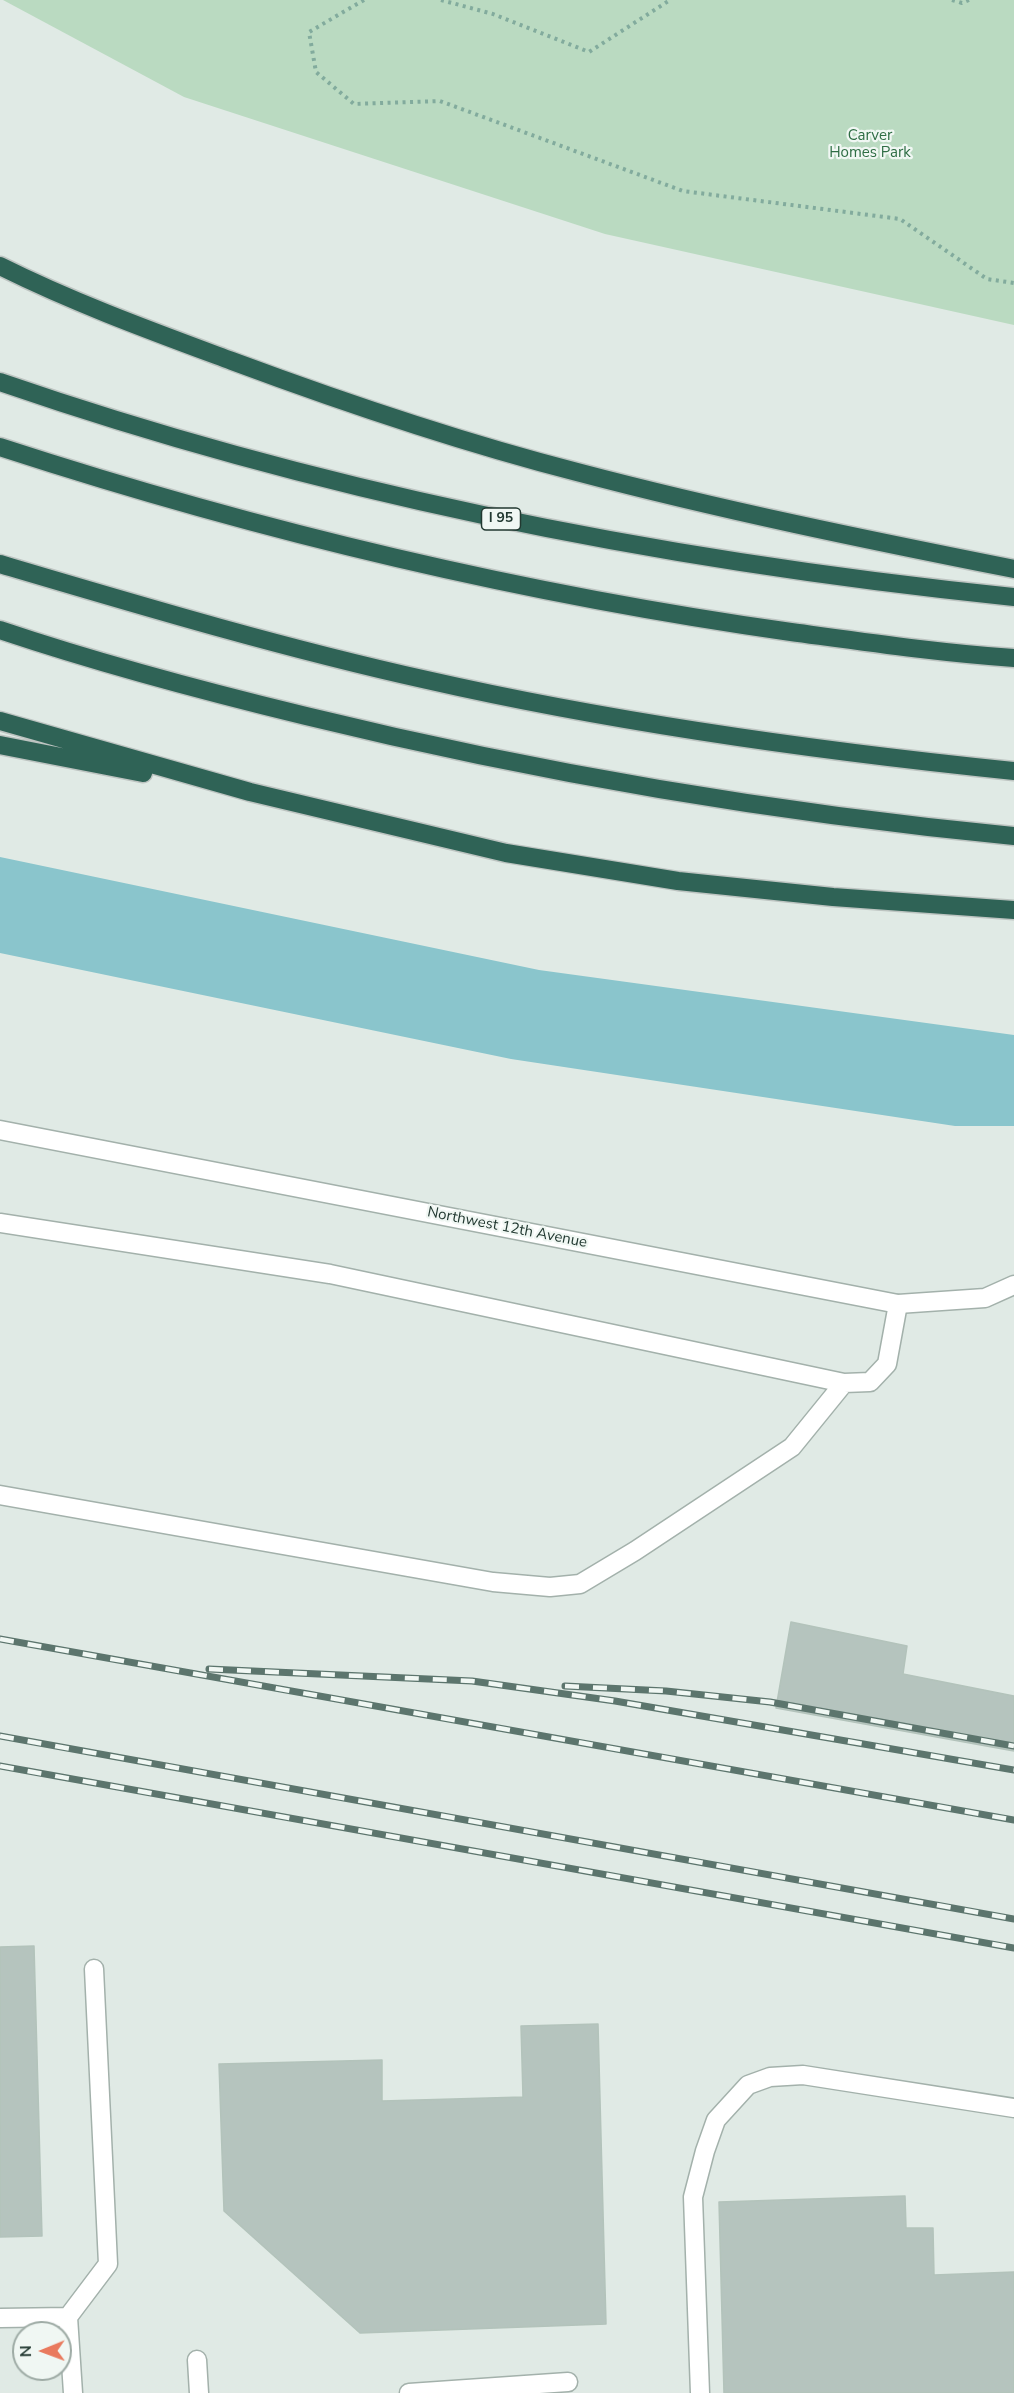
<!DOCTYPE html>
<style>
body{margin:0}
#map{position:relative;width:1014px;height:2393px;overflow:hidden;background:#e0eae5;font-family:"Nunito Sans",sans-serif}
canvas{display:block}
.north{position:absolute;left:12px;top:2321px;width:60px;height:60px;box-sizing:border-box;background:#f0f7f3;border:2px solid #9eaba5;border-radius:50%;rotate:269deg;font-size:16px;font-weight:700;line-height:24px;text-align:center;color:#223931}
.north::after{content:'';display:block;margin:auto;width:21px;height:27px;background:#e97a5e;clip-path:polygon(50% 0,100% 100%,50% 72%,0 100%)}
</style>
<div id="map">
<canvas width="1014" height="2393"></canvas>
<div class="north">N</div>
</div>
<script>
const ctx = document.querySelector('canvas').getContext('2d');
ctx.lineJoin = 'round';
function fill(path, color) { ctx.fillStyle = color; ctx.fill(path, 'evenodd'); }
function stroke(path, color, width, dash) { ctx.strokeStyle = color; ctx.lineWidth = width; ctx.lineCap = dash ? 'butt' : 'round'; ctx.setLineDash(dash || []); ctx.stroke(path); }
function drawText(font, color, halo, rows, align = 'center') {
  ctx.font = font + ' "Nunito Sans",sans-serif'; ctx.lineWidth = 4.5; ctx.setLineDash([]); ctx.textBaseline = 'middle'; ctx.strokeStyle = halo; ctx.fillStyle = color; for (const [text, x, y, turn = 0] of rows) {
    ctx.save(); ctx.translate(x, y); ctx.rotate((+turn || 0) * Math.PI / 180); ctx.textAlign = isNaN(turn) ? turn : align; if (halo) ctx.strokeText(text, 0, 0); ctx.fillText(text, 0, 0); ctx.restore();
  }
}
fill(new Path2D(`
 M3,0H1014V325L605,234L184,97Z`), '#badac1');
fill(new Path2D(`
 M0,857L539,970L1014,1035V1126H955L511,1059L0,953Z`), '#8ac5cc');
const building = new Path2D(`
 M791,1622L907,1646L903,1674L1014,1696V1751L776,1708Z
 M34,1946L42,2236L0,2237V1947Z
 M598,2024L606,2324L360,2333L224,2211L219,2064L382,2060V2101L523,2097L521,2026Z
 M905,2196L906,2228H933L934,2275L1014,2272V2393H724L719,2202Z`);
fill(building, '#b5c4be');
stroke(building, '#b3c3bb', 1.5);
const lane = new Path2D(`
 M0,1223L330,1274L844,1383L870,1382L887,1364L898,1304
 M0,1495L493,1582L550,1587L580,1584L635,1551L792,1447L844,1383
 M68,2317L108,2264L94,1969
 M0,2318L68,2317L73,2393
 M409,2393L568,2382
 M700,2393L693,2197L705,2151L716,2120L748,2085L770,2077L803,2075L1014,2108`);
const street = new Path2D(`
 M0,1130L898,1304L985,1298L1014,1285
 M197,2360L199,2393`);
const highway = new Path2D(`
 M0,266C74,303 154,332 232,361C345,403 460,442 577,472C721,510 868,540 1014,569
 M0,382C327,495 670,562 1014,597
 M0,447C258,531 522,594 791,632C865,642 940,653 1014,658
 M0,564C142,606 283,648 427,680C621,724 817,751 1014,771
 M0,630C101,664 203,691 306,716C539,773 775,813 1014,836
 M0,721L250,792L506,853L678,881L833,897L1014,910
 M0,745L143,773`);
stroke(lane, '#a3b1ab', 21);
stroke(street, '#a3b1ab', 21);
stroke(highway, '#bdc4c1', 21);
stroke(new Path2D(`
 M364,0L309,32L316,72L354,104L440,101L683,191L900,219L987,279L1014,283
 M441,0L493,14L589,52L670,0
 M952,0L962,3L969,0`), '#82ab9d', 4, [3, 4.5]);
stroke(lane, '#fff', 18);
stroke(street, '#fff', 18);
stroke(highway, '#2f6356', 18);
const rail = new Path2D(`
 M0,1639L1014,1820
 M209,1669L472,1681L615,1701L1014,1770
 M565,1686L666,1691L770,1702L1014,1746
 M0,1736L1014,1919
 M0,1766L1014,1948`);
stroke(rail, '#5c756d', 7);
stroke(rail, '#f0f7f3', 4.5, [14]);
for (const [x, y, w] of [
 [501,519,39]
]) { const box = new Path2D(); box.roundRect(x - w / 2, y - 11, w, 22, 4.5); ctx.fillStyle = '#f0f7f3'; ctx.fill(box); stroke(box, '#223931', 1.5); }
drawText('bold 14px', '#223931', null, [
 ["I 95",501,519]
]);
drawText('15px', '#2e6d44', '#f0f7f3', [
 ["Carver",870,136],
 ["Homes Park",870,153]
]);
drawText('15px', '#223931', '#f0f7f3', [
 ["Northwest 12th Avenue",507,1228,11]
]);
</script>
